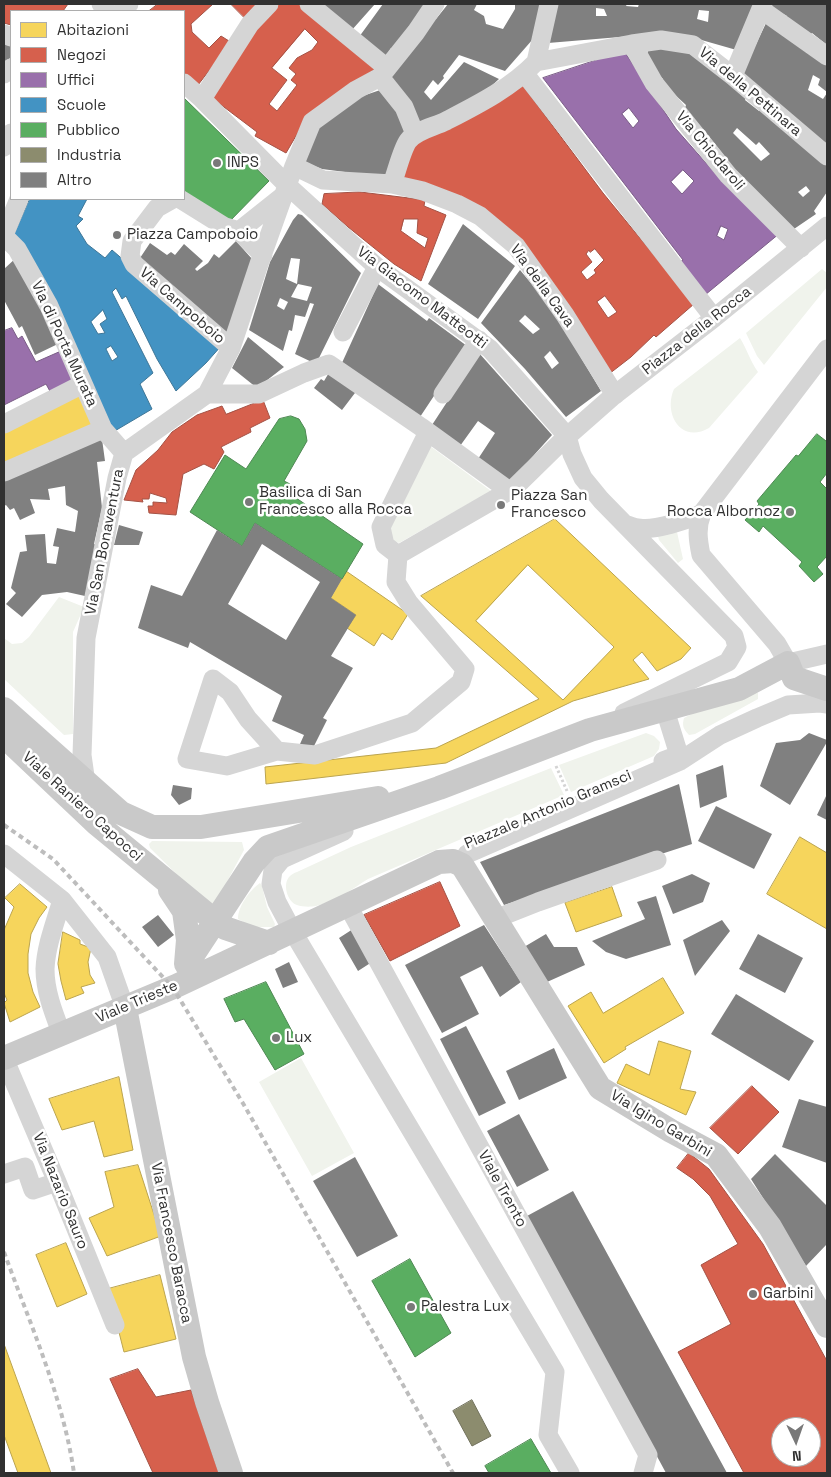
<!DOCTYPE html>
<style>
body{margin:0}
#map{position:relative;width:831px;height:1477px;overflow:hidden;background:#fff;font-family:"Space Grotesk",sans-serif}
canvas{display:block}
.frame{position:absolute;inset:0;border:5px solid #313131;pointer-events:none}
.legend{position:absolute;left:10px;top:10px;width:175px;height:190px;box-sizing:border-box;background:#fff;border:1px solid #adadad;margin:0;padding:6px 9px;list-style:none;font-size:15px;color:#313131}
.legend li{display:flex;align-items:center;gap:10px;height:25px}
.legend b{width:25px;border:1px solid #adadad}
.north{position:absolute;left:771px;top:1417px;width:50px;height:50px;box-sizing:border-box;background:#fff;border:1px solid #adadad;border-radius:50%;rotate:177deg;font-size:14px;font-weight:700;line-height:20px;text-align:center;color:#313131}
.north::after{content:'';display:block;margin:auto;width:18px;height:22px;background:#797979;clip-path:polygon(50% 0,100% 100%,50% 72%,0 100%)}
</style>
<div id="map">
<canvas width="831" height="1477"></canvas>
<div class="frame"></div>
<ul class="legend">
<li><b style="height:14px;background:#f6d55c"></b>Abitazioni</li>
<li><b style="height:14px;background:#d6604d"></b>Negozi</li>
<li><b style="height:14px;background:#9970ab"></b>Uffici</li>
<li><b style="height:14px;background:#4393c3"></b>Scuole</li>
<li><b style="height:14px;background:#5aae61"></b>Pubblico</li>
<li><b style="height:14px;background:#8c8c6e"></b>Industria</li>
<li><b style="height:14px;background:#808080"></b>Altro</li>
</ul>
<div class="north">N</div>
</div>
<script>
const ctx = document.querySelector('canvas').getContext('2d');
ctx.lineJoin = 'round';
function fill(path, color) { ctx.fillStyle = color; ctx.fill(path, 'evenodd'); }
function stroke(path, color, width, dash) { ctx.strokeStyle = color; ctx.lineWidth = width; ctx.lineCap = dash ? 'butt' : 'round'; ctx.setLineDash(dash || []); ctx.stroke(path); }
function drawText(font, color, halo, rows, align = 'center') {
  ctx.font = font + ' "Space Grotesk",sans-serif'; ctx.lineWidth = 5; ctx.setLineDash([]); ctx.textBaseline = 'middle'; ctx.strokeStyle = halo; ctx.fillStyle = color; for (const [text, x, y, turn = 0] of rows) {
    ctx.save(); ctx.translate(x, y); ctx.rotate((+turn || 0) * Math.PI / 180); ctx.textAlign = isNaN(turn) ? turn : align; if (halo) ctx.strokeText(text, 0, 0); ctx.fillText(text, 0, 0); ctx.restore();
  }
}
fill(new Path2D(`
 M822,269L827,273V287L764,365L757,356L746,333Z
 M740,338C747,349 750,361 758,372L709,428C681,444 663,414 674,389Z
 M430,446L491,491L399,543L392,540L390,528Z
 M677,532L683,559L678,563L659,540L658,536Z
 M59,597L84,607L73,632V734L64,735L4,679V638L12,644L22,643L29,637Z
 M755,692L758,693V699L695,734L689,735C683,729 682,725 684,718L703,708Z
 M646,733L654,736L660,742L659,749L654,756L571,792L559,765Z
 M551,768L564,795L368,879C352,889 335,902 316,906C311,907 302,907 297,905C287,902 282,883 290,876C292,874 294,873 297,872L351,847Z
 M152,841L242,842L244,850L215,904L209,906L150,848L149,844Z
 M260,883L262,886L267,907L275,924L274,927H253L238,919C238,906 250,890 260,883Z
 M301,1058L354,1153L312,1176L259,1082Z`), '#f0f3ec');
const homes = new Path2D(`
 M81,390L96,425L4,466V428Z
 M555,519L691,648L681,659L657,671L642,652L633,660L649,679L573,701L446,763L266,784L265,767L436,748L539,699L421,596ZM528,565L614,647L563,700L476,621Z
 M346,571L408,614L392,640L382,633L374,646L347,628L356,615L331,598Z
 M800,837L827,853V929L767,894Z
 M20,884L47,907L39,918L31,934L28,954V973L33,992L40,1007L10,1022L4,1003L7,1000L4,993V930L14,907L5,898Z
 M612,887L622,916L576,932L565,903Z
 M63,932L80,940V944L91,948L88,962L90,975L95,983L81,987L84,993L66,1000L61,981L58,964Z
 M663,978L684,1013L625,1047L626,1049L604,1063L568,1006L591,992L603,1013Z
 M659,1041L691,1051L680,1089L696,1092L686,1115L617,1083L626,1064L649,1075Z
 M119,1077L133,1150L104,1157L94,1121L62,1130L49,1099Z
 M138,1165L161,1236L107,1256L89,1218L114,1207L105,1172Z
 M66,1243L87,1294L57,1307L36,1255Z
 M160,1275L176,1339L124,1352L108,1289Z
 M4,1344L51,1473H18L4,1435Z`);
fill(homes, '#f6d55c');
stroke(homes, '#bba44f', 1);
const shops = new Path2D(`
 M4,4H68L63,11H11V25L4,23Z
 M158,4H213L191,24L192,32L209,48L221,36L229,41L215,63L198,85L184,73V11H149Z
 M231,4H257L244,17Z
 M278,4H305L379,66L303,124L286,153L255,136L257,132L212,98L252,36ZM305,29L318,42L312,50L297,58L289,68L296,74L291,80L297,85L277,111L269,104L287,80L272,68Z
 M523,86L603,193L694,304L656,337L654,335L631,357L609,374L485,210L397,179L411,141L484,110ZM595,249L604,260L594,270L596,273L587,280L581,272L592,262L586,254L589,250L590,252ZM605,296L617,312L608,318L597,302Z
 M360,192L425,200L424,206L446,215L421,281L394,264L348,227L322,204L324,194ZM404,219H418L417,233L428,238L425,248L401,231Z
 M263,400L270,418L250,428L251,432L221,447L224,452L214,469L204,464L183,474L176,515L149,513L148,506H153V502L167,503L166,498L150,493L149,499H142L143,502L124,500L136,470L158,450L172,432L197,415L222,406L226,414Z
 M440,882L460,926L390,961L364,915Z
 M752,1086L779,1112L738,1154L710,1128Z
 M689,1153L709,1169L763,1244L827,1361V1473H744L678,1352L731,1324L701,1265L738,1244L710,1196L693,1179L677,1168ZM781,1427H811V1457H781Z
 M138,1369L156,1397L191,1390L219,1473H153L110,1379Z`);
fill(shops, '#d6604d');
stroke(shops, '#a45245', 1);
const offices = new Path2D(`
 M624,51L676,129L728,188L780,233L705,295L680,262L683,260L543,78ZM629,108L639,121L633,128L622,114ZM683,170L694,181L682,194L671,182ZM721,226L728,229L724,240L717,236Z
 M12,328L18,339L22,336L36,362L61,351L75,384L52,395L46,384L4,405V331Z`);
fill(offices, '#9970ab');
stroke(offices, '#7a5d86', 1);
const schools = new Path2D(`
 M30,199H87L78,216L83,219L76,226L87,244L105,258L112,250L222,345L206,363L176,391L157,359L126,296L122,299L116,288L112,292L153,373L140,384L152,409L113,432L14,235ZM103,310L107,319L100,324L105,333L98,334L91,322ZM111,346L118,357L112,361L106,349Z`);
fill(schools, '#4393c3');
stroke(schools, '#3e7697', 1);
const public = new Path2D(`
 M184,98L269,181L226,225L184,197Z
 M291,416L299,419L305,429L307,441L284,481L290,484L286,491L363,544L342,579L255,523L242,546L190,512L225,455L246,469L279,419Z
 M817,434L826,441L827,439V473L820,482L827,489V556L817,567L823,574L814,582L799,566L802,562L763,526L759,532L745,520L759,504L757,501L796,455L798,456Z
 M266,982L304,1054L275,1070L244,1019L235,1022L224,999Z
 M410,1259L451,1333L415,1357L372,1281Z
 M531,1439L551,1473H489L485,1466Z`);
fill(public, '#5aae61');
stroke(public, '#4e8853', 1);
const industry = new Path2D(`
 M472,1400L491,1436L472,1446L453,1411Z`);
fill(industry, '#8c8c6e');
stroke(industry, '#71715c', 1);
fill(new Path2D(`
 M314,4H375L351,31Z
 M383,4H429L394,50L391,48L385,58L359,37Z
 M448,4H477L474,10L484,16L486,24L503,29L515,9V4H541L533,39L505,71L459,55L443,76L444,78L438,85L433,80L424,92L431,100L464,62L499,79L485,92L418,129L387,81L434,17L436,19Z
 M556,4H627L626,6L638,7L639,4H755L740,51L691,37L632,36L548,43ZM596,8L604,9L607,16H596ZM699,10L709,11L708,22L697,19Z
 M770,4H827V45L812,33L810,35L785,19L787,16L769,7Z
 M767,21L827,65V92L818,85L820,79L813,75L808,90L823,99L827,93V144L741,76Z
 M4,42L11,47V57L4,64Z
 M649,44L685,50L746,97L745,100L759,111L762,108L827,165V192L814,211L816,214L794,229L739,175L715,144L685,108L686,105L661,82L663,79L646,62ZM737,128L756,145L759,142L770,154L761,161L733,133ZM806,186L810,191L803,197L798,192Z
 M386,88L407,122L392,177L345,174V172L322,169L304,162L317,125L351,100Z
 M298,214L302,215L361,273L316,364L295,354L314,304L310,303L305,317L295,315L292,331L289,330L283,351L249,330L270,262L293,220ZM291,258L300,259L297,284L286,279ZM298,284L312,287L307,301L291,297ZM280,298L288,302L284,310L277,306Z
 M463,224L515,266L478,319L428,284Z
 M236,241L253,260L228,338L136,264L150,243L167,255L171,252L175,255L184,244L203,261L195,269L197,271L208,263L214,254L219,258Z
 M17,257L60,343L35,355L22,326L19,328L4,300V269Z
 M520,270L550,306L601,391L566,417L525,369L481,323ZM525,315L540,329L533,334L519,321ZM550,351L559,363L552,369L544,357Z
 M378,284L427,321L429,318L467,346L420,417L341,365Z
 M248,337L284,367L257,388L232,368Z
 M479,353L552,435L509,483L478,459L495,433L478,421L460,446L432,425Z
 M330,371L358,389L342,410L314,388L321,379L324,381Z
 M102,439L105,461L97,462L102,508L94,544L97,545L85,596L67,592L42,595L22,617L6,604L16,593L11,588L20,552L27,551L25,535L45,534L47,563L56,564L59,547L53,546L57,528L75,532L78,511L66,505L65,486L48,489L50,500L30,499L35,513L20,520L14,508L10,510L6,505L4,506V476Z
 M255,523L342,579L331,598L356,615L331,656L353,668L323,718L327,720L312,750L300,744L304,735L272,721L282,696L190,642L188,648L138,628L151,585L182,596L217,530L242,546ZM262,544L320,582L286,640L228,604Z
 M119,525L143,532L139,545H114Z
 M809,733L827,740V742L790,805L760,786L776,743L800,740Z
 M723,765L727,797L700,808L696,775Z
 M679,784L692,844L504,905L480,862Z
 M173,785L192,788L191,799L179,805L171,795Z
 M827,794V820L817,815Z
 M716,806L772,834L754,869L698,841Z
 M692,874L710,883L703,902L673,914L662,886Z
 M656,896L671,945L626,959L606,952L592,941L645,919L637,902Z
 M158,915L174,935L158,947L142,927Z
 M722,920L730,931L695,976L683,940Z
 M484,925L521,982L500,997L482,966L460,977L479,1014L442,1033L405,965Z
 M353,929L372,962L358,971L339,938Z
 M546,934L554,947H577L585,965L547,982L524,947Z
 M758,934L803,958L785,993L739,969Z
 M289,962L298,982L283,988L275,969Z
 M736,994L814,1041L789,1081L711,1034Z
 M466,1026L506,1103L479,1116L440,1039Z
 M554,1048L567,1078L519,1100L506,1071Z
 M799,1099L827,1107V1163L782,1147Z
 M519,1114L549,1170L517,1187L487,1131Z
 M775,1154L827,1206V1244L806,1266L751,1179Z
 M355,1157L398,1236L357,1257L313,1181Z
 M573,1191L727,1473H666L527,1216Z`), '#808080');
stroke(new Path2D(`
 M556,766L567,791`), '#d4d4d4', 3, [2.5, 2.5]);
stroke(new Path2D(`
 M101,4L107,11
 M309,4L387,68
 M762,10L827,56
 M122,11L129,4
 M4,34L11,37
 M632,44L654,83L728,175L801,248
 M536,62L549,4
 M4,74L11,68
 M525,74L714,318
 M733,76L763,4
 M380,77L404,107L415,134
 M184,83L202,99L288,186L377,267L490,349L567,436L572,454L583,478L601,500L734,636L737,647L728,662L624,713
 M202,99L250,24L269,4
 M4,147L11,133
 M294,166L312,122L356,90L380,77L416,32L435,4
 M392,184C396,174 402,149 408,141C416,130 434,127 446,121C477,105 511,88 536,62L632,44L661,40L693,45L733,76L827,156
 M173,199L157,208L132,241L130,256L134,264L231,348
 M180,199L225,227L239,231L263,255
 M239,231L283,196
 M4,235L19,199
 M4,236L17,249L49,306L103,429L124,453
 M343,332L377,267
 M827,349L702,513C696,528 698,540 701,555L777,644L788,663L827,654
 M207,394H259L304,373L329,364L421,427L508,490
 M443,394L479,340
 M4,424L83,384
 M428,432L381,527L385,545L398,555L514,488L562,441L612,397L714,318L827,226
 M4,472L103,429
 M627,525C631,526 635,528 639,528C653,531 689,520 702,513
 M277,751L227,766L187,759L213,679L230,692L248,719L277,751L315,755L412,723L461,682L465,669L409,603L396,582L398,555
 M663,761L679,755L665,710
 M86,783L82,755L86,638L117,478L124,453L207,394L231,348L259,264L294,166L323,180L392,184L423,191L457,204L480,216L516,246L565,315L615,395
 M344,831L282,859L273,870L271,884L277,902L293,932L555,1372L548,1435L570,1473
 M4,854L62,900L107,957L125,1008
 M462,865L467,854L680,761L720,735L757,718L788,705L820,703L827,704
 M348,906L648,1455L643,1473
 M495,919L538,902L657,860
 M62,1035C54,1014 45,992 45,969C46,946 55,923 62,900
 M4,1058L57,1182L115,1325
 M4,1174L25,1167L33,1190L57,1182`), '#d5d5d5', 19);
stroke(new Path2D(`
 M4,709L121,813L152,827H201L378,798
 M4,736L97,824L215,921L225,928L269,943
 M170,890L184,911L188,940L186,964
 M187,964L254,862L268,847L439,788L590,730L739,689L788,663L794,678L827,689
 M125,1008L194,1357L207,1402L231,1473
 M4,1058L176,986L439,862L453,861L462,865L600,1088L671,1131L716,1155L770,1227L827,1326`), '#c9c9c9', 24);
stroke(new Path2D(`
 M4,825L53,859L173,988L244,1105L453,1473
 M4,1252C30,1324 63,1397 74,1473`), '#bdbdbd', 4, [5, 4]);
for (const [x, y, r, color] of [
 [217,163,5,"#797979"],
 [117,235,5,"#797979"],
 [249,502,5,"#797979"],
 [501,505,5,"#797979"],
 [790,512,5,"#797979"],
 [276,1038,5,"#797979"],
 [753,1294,5,"#797979"],
 [411,1307,5,"#797979"]
]) { const dot = new Path2D(); dot.arc(x, y, r, 0, 2 * Math.PI); ctx.fillStyle = color; ctx.fill(dot); stroke(dot, '#fff', 2); }
drawText('15px', '#313131', '#fff', [
 ["Via della Pettinara",750,92,40],
 ["Via Chiodaroli",710,151,50],
 ["Via della Cava",542,286,54],
 ["Via Giacomo Matteotti",422,298,37],
 ["Via Campoboio",182,306,41],
 ["Piazza della Rocca",697,331,-38],
 ["Via di Porta Murata",64,344,65],
 ["Via San Bonaventura",105,542,-79],
 ["Viale Raniero Capocci",82,807,42],
 ["Piazzale Antonio Gramsci",548,810,-23],
 ["Viale Trieste",137,1002,-23],
 ["Via Igino Garbini",661,1124,31],
 ["Viale Trento",502,1189,61],
 ["Via Nazario Sauro",60,1191,68],
 ["Via Francesco Baracca",171,1243,79]
]);
drawText('15px', '#313131', '#fff', [
 ["INPS",227,163],
 ["Piazza Campoboio",127,235],
 ["Basilica di San",259,493],
 ["Francesco alla Rocca",259,510],
 ["Piazza San",511,496],
 ["Francesco",511,513],
 ["Rocca Albornoz",780,512,"right"],
 ["Lux",286,1038],
 ["Garbini",763,1294],
 ["Palestra Lux",421,1307]
], 'left');
</script>
